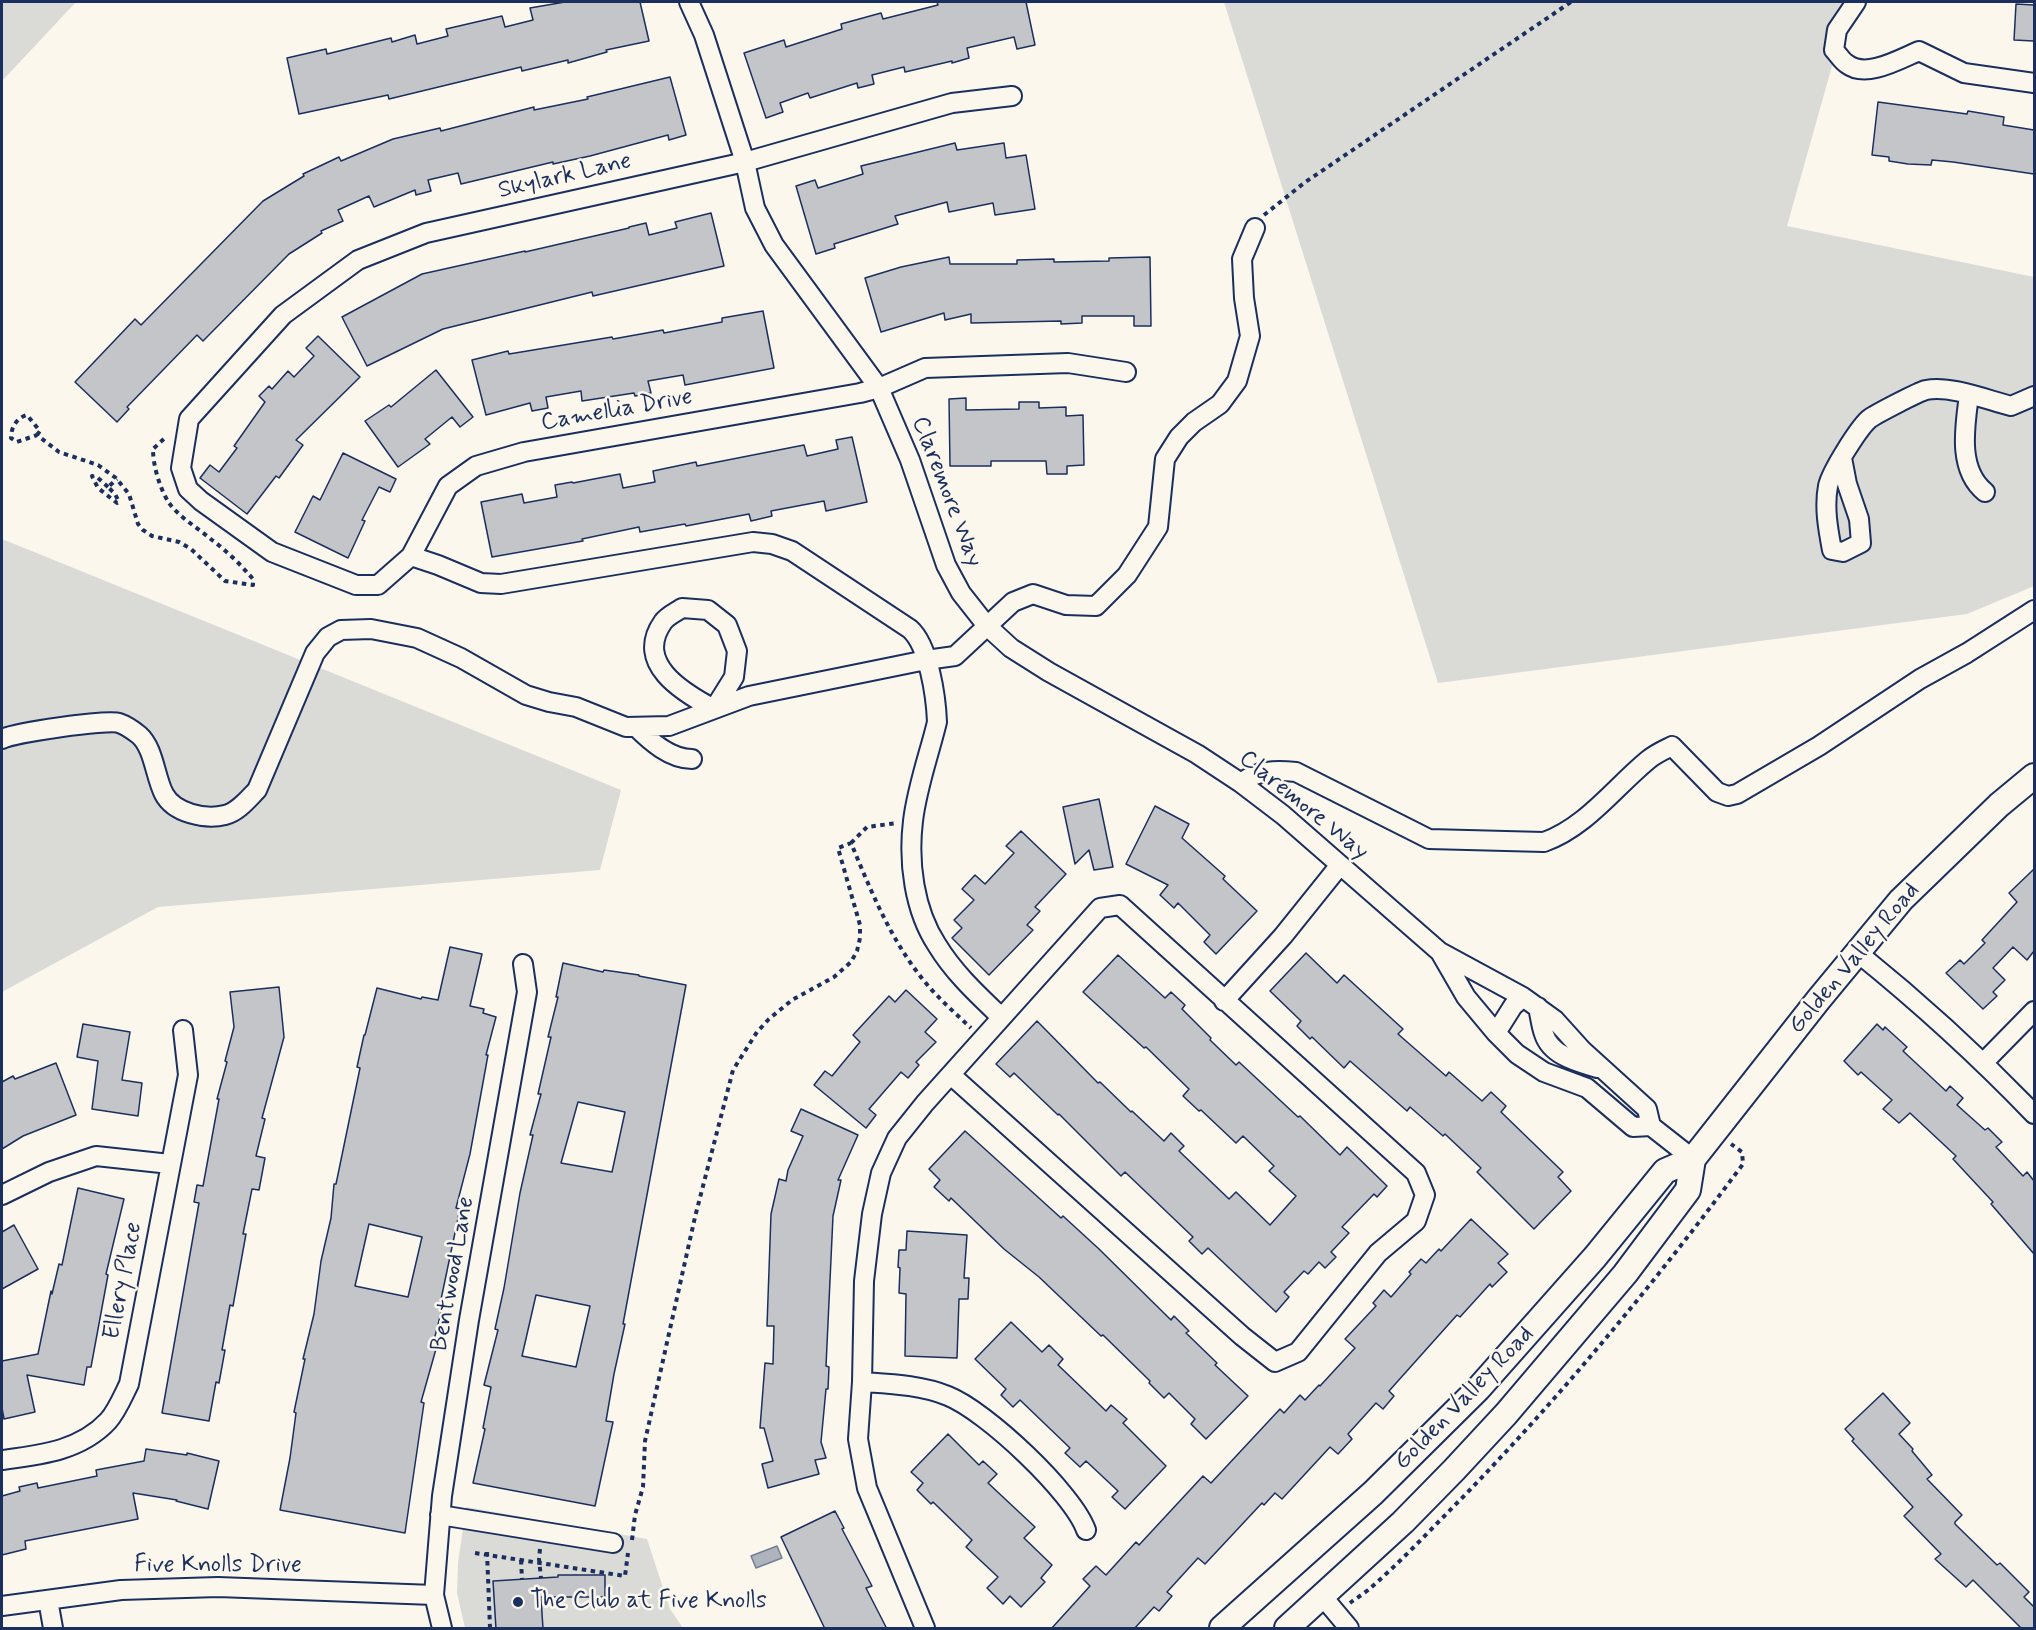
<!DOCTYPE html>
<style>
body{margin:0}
#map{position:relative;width:2036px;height:1630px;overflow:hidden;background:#fbf7ec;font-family:Mynerve,sans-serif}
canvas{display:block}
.frame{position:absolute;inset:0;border:3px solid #1b2f5e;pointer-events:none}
</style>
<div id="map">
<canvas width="2036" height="1630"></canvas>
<div class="frame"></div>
</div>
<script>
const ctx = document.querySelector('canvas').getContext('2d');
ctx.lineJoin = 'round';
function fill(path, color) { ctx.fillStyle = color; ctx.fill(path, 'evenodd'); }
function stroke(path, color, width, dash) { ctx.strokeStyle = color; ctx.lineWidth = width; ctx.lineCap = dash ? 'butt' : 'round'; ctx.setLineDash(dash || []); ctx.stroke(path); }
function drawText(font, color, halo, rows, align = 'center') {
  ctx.font = font + ' Mynerve,sans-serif'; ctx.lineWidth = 5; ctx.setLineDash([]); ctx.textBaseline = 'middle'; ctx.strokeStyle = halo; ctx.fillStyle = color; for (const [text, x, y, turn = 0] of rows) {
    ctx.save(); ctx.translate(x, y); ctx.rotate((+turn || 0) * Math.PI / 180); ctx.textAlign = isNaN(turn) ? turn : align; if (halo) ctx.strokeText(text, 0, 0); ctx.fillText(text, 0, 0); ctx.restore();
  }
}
fill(new Path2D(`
 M2,2H76L2,81Z
 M1224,2H1850L1787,226L2034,277V586L1967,614L1438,683Z
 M2,539L621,790L600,870L158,907L2,992Z
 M466,1507L647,1539L670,1609L683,1628H465L457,1593L458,1563Z`), '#dadad7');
const water = new Path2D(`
 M777,1546L782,1558L756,1568L751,1556Z`);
fill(water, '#afb3bb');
stroke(water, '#747e96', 1.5);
const building = new Path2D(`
 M565,2H640L649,41L606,50L607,52L568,63V60L522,71L521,67L389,99L388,95L299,114L287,58L326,49L327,54L391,38L392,42L415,35L417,44L448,36L446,29L502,16L505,27L533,20L530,8Z
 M937,2H1026L1035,45L1017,49L1014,37L967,48L969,58L952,63V61L905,72L904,67L872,75L874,84L858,88L857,83L810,98L808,93L780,103L783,112L766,118L744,53L784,40L786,47L842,29L841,24L881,13L883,19L938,5Z
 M2016,4L2034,5V41L2014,40Z
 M670,77L686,135L669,140L668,135L590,156L553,164V162L461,184L458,173L428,180L431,191L416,195L415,190L374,207L369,196L338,210L343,221L321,231L322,233L289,254L203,341L197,335L127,407L129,409L117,422L75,382L135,319L141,325L263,201L304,176L303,174L339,157L341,161L393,139L440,128L441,131L534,107V110L588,99L587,97Z
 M1878,102L1967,114L1968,111L2004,117L2003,125L2034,130V174L1953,162L1932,160L1931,165L1908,164L1889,161V157L1872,155Z
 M955,143L957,150L1004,143L1006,158L1026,155L1035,209L995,215L993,203L949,212L947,202L895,216L898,224L834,244L835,248L816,254L796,186L815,180L818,188L863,174L861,166Z
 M711,213L724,266L593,296L592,292L443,329L367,366L342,317L422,274L525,251V252L629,228V227L646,223L649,235L677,228L675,222Z
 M949,257L950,264H1017V260L1054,259V262L1109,261V258L1150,257L1151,326H1134V316H1082V323L1061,324V321L971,323V314L945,320L944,313L881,332L865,278L901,267Z
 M763,311L774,368L685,385L683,375L648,381L651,393L635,396L634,393L582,401L581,391L546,397L548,408L532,411L530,403L486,415L472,360L508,351L509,354L612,337L613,339L663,330L664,333L722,322V318Z
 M318,336L360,377L296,440L303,445L279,478L276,476L247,514L200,478L210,465L219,472L237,448L234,446L265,402L259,396L269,386L272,389L288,371L294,377L314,356L306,348Z
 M436,370L473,417L460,427L452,417L425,439L430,444L398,467L365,421L389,405L391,407Z
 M966,398V410L1019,409V402H1039V408L1066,407V416L1083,415L1084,465L1067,466V474H1047L1046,461H991V466H950L949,399Z
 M852,437L867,502L826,511L824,501L771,511L772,516L751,521L749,514L686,526L685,524L640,532L639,527L582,539L583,541L492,557L481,502L522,494L524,503L557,497L555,485L572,482L573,483L620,474L623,488L655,482L653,471L696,462L697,466L804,445L807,456L838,449L836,440Z
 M343,453L396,479L390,492L379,487L362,520L365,521L348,558L295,532L313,496L320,500Z
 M1099,799L1113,867L1094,870L1089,850L1075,864L1063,807Z
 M1155,806L1189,824L1182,838L1225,876L1223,879L1257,911L1216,954L1204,942L1210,935L1178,903L1174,908L1160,895L1168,885L1126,864Z
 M1021,831L1066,874L1035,907L1040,911L1027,925L1033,930L989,975L952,938L962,928L954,920L974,900L962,889L975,875L985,884L1014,853L1006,846Z
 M2034,869V951L2027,960L2013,947L1993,968L2005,980L1993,992L1997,996L1983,1009L1946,973L1960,960L1964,964L1985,943L1982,940L2017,902L2009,893Z
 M450,947L482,954L470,1006L484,1009L483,1013L496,1017L486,1055H488L470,1154L456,1208L460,1209L439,1309H442L432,1348L436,1349L421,1402L424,1403L405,1533L280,1510L290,1458L296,1413L294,1412L305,1359H303L314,1314L321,1261L331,1218L334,1184H336L360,1068L357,1067L364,1035H365L377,988L421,999L422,997L438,1000ZM369,1224L422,1237L408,1297L355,1286Z
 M1306,953L1337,983L1344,975L1403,1029L1398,1034L1446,1076L1449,1072L1482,1101L1491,1092L1506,1106L1501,1112L1563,1172L1558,1177L1571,1191L1534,1229L1477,1172L1481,1168L1445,1134L1443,1136L1410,1107L1407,1111L1350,1061L1344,1068L1312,1037L1310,1039L1297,1026L1301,1021L1270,991Z
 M1118,955L1165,998L1171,992L1185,1005L1182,1009L1211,1038L1210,1040L1236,1065L1239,1062L1298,1117L1300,1116L1340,1155L1347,1147L1387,1186L1377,1197L1374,1194L1342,1227L1349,1233L1331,1252L1336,1257L1325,1268L1319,1262L1308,1274L1304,1271L1284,1292L1289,1297L1276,1312L1208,1248L1202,1254L1189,1241L1193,1237L1125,1172L1121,1176L1059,1114L1058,1115L1014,1073L1010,1077L996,1064L1037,1021L1098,1083L1100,1082L1131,1112L1132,1111L1164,1141L1171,1133L1184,1146L1179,1151L1229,1199L1236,1192L1270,1225L1296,1196L1269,1171L1274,1166L1243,1136L1236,1143L1201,1110L1199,1111L1183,1096L1189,1089L1146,1047L1144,1048L1083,992Z
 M563,963L603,972L604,970L639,975V976L686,985L623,1324H625L614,1374L606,1421L613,1422L595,1506L473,1483L485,1429L483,1428L491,1387L484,1385L498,1330L495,1329L504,1288L520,1193L533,1135H530L541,1094H538L551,1037H548L558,997H556ZM578,1102L625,1112L612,1172L561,1163ZM536,1295L590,1306L576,1367L522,1356Z
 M279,987L284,1037L262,1118L265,1119L256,1156L265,1158L259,1190L252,1189L243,1234H246L233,1306L230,1305L222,1350H225L219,1383L216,1382L209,1421L162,1413L199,1203L194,1202L197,1185L203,1186L219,1099H217L227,1062L225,1061L234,1027L230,992Z
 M906,990L937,1019L925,1032L936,1042L916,1062L919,1065L908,1078L901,1072L869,1109L876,1115L866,1128L814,1085L825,1071L832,1076L860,1042L853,1035L889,996L895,1002Z
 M83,1024L130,1032L122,1080L142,1083L138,1116L92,1109L98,1061L77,1057Z
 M1877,1024L1883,1030L1885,1027L1907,1047L1903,1051L1946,1091L1950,1086L1963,1098L1957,1105L1985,1130L1988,1128L2002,1142L1996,1147L2023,1176L2027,1172L2034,1181V1254L1991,1204L1993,1202L1953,1159L1956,1156L1910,1113L1899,1123L1883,1109L1892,1100L1861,1072L1858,1075L1844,1061Z
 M56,1063L76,1115L23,1136L2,1149V1082L13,1076L15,1079Z
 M801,1109L858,1135L838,1180H841L833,1216L826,1366L829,1367L828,1389H826L821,1442L826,1458L815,1460L819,1474L768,1488L762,1464L773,1461L764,1428H760L765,1363L773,1364L774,1326H767L771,1214L779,1179L786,1181L788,1170L803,1136L791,1131Z
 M965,1131L1061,1218L1063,1216L1099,1249L1171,1320L1174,1316L1189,1331L1186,1333L1217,1363L1215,1365L1248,1396L1206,1439L1191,1424L1195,1419L1169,1393L1164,1398L1149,1383L1150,1381L1103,1335L1101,1336L1039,1277L1004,1249L951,1198L949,1201L934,1187L940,1180L929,1169Z
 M78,1188L124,1199L106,1274L108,1275L91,1367H87L84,1385L27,1375L35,1412L4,1419L2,1408V1361L38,1354L51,1291L52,1294L59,1264L62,1265Z
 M1471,1219L1508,1254L1498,1263L1507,1272L1492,1287L1490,1284L1460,1317L1457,1315L1389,1391L1394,1396L1383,1409L1376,1403L1348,1434L1352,1439L1338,1454L1330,1447L1282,1499L1275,1493L1264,1505L1262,1503L1205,1564L1198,1558L1167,1592L1172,1596L1159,1611L1154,1607L1134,1629H1051L1090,1586L1083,1579L1096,1566L1106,1575L1136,1542L1139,1545L1203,1476L1211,1483L1280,1409L1284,1413L1300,1395L1305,1400L1319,1385L1320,1386L1355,1348L1345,1339L1376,1306L1373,1303L1384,1290L1391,1297L1411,1274L1409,1272L1421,1259L1426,1263L1439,1249L1441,1251Z
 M14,1225L38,1269L2,1289V1232Z
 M907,1231L967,1235L964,1278H969L968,1299H959L957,1358L905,1356L906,1294L899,1293L900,1268L898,1267L899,1250H906Z
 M1011,1322L1042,1352L1049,1345L1063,1359L1058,1365L1106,1411L1111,1405L1127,1419L1123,1423L1166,1466L1125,1509L1112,1497L1118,1491L1086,1461L1080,1467L1065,1453L1070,1448L1020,1400L1013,1407L1001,1395L1006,1389L975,1359Z
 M1883,1393L1910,1423L1899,1434L1913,1449L1912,1451L1932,1475L1927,1479L1962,1515L1955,1522V1524L1997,1565L2000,1563L2029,1592L2024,1597L2034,1607V1629H2022L1973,1580L1966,1587L1935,1559L1941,1554L1904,1516L1913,1507L1852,1441L1854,1439L1845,1429Z
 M948,1434L979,1465L983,1461L997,1474L988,1483L1035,1527L1024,1538L1052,1565L1041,1578L1045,1582L1021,1607L1010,1596L1003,1604L987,1588L998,1577L966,1547L972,1540L933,1502L931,1504L917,1490L923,1483L911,1472Z
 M146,1449L187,1455V1453L219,1461L208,1509L176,1501L177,1500L133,1493L138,1519L25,1541L26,1549L2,1555V1496L20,1491L19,1487L37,1483L38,1488L97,1476L96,1470L144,1461Z
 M835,1511L844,1528L842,1529L872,1586L866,1588L887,1629H825L781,1537Z
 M558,1575H605V1597H541L543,1629H496L493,1581L558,1577Z`);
fill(building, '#c3c5c9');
stroke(building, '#1b2f5e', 1.5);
const minor = new Path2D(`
 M689,2L704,35L745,162L755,208L774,245L879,388L910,460L946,565L961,593L987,626L1011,648L1049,672L1197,754L1241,783L1283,815L1440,952
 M1856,2L1837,30L1834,50C1838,54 1842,61 1847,64C1866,79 1900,59 1919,51L1964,73L2034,83
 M1012,96L952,103L745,162L426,233L358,260L283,315L189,419L181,468L188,489L201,501L272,552L356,585H378L411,556L448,486L476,466L524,452L860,393L879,388L925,368L1068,363L1126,372
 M1969,395C1965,426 1957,469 1985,492
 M1842,458L1847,484L1859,519L1861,543L1843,552L1832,550C1828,529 1824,507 1828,486C1831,472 1858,429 1869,419C1876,414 1918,392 1926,390C1951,385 1987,400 2011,406L2034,396
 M411,556L438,565L481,583L501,584L753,542L772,544L792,551L910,629C929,646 936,697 937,722C929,755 917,787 913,821C908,862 914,910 937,945C954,973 978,995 1001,1017
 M682,608L708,610L727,625L737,651L734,677L714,709C682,692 634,663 663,622C667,616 676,612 682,608Z
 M636,727C650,741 670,759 692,759
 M2,739C13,733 107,719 119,723C125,725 134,731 139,735C154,748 155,777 164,794C174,813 205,820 225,815C238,812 248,799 257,790L315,653L328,637L341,630L371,629L417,638L461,658L526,695L549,702L576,707L626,727L669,726L749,696L926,660L955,656L1013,602L1033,594L1066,605L1096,606L1127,575L1158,527L1165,459L1179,437L1194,422L1220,404L1237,381L1250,336L1244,298L1242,259L1255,228
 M1241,783C1257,770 1276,770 1296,772L1429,839L1544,842C1586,827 1614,788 1648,760C1655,754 1664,750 1672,746L1717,792L1728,796L1737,794L1819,746L1920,679L1967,653L2034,610
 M1858,953C1920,1003 1979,1057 2034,1114
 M1224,1001L1283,936L1340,865
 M1538,1007C1540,1016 1541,1026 1544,1034C1551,1056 1578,1062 1597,1068
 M1496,1033L1466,997L1440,952L1523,997
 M1984,1062L2034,1011
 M1651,1126L1633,1127L1587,1088L1544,1072L1517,1054L1496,1033L1513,1006L1523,997L1555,1020L1583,1051L1647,1109L1651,1126L1693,1159
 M2,1195L49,1172L96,1156L170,1164
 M862,1382C891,1384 921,1385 948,1396C986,1411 1073,1493 1086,1530
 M2,1460C40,1455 80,1451 108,1421C117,1411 123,1396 129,1384L188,1075L183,1030
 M440,1515L613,1543
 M1323,1597L1349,1628
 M48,1600L53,1628
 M2,1606L121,1590L218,1587L434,1595
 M442,1628L434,1595L442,1496L469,1320L527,992L523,964
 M925,1628L867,1488L858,1439L862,1382L864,1281L872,1214L881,1173L897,1138L925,1103L1100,908L1120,905L1416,1173L1425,1195L1416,1221L1378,1253L1298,1352L1275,1362L1242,1336L951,1075`);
const major = new Path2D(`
 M1222,1628L1373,1493L1478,1389L1595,1257L1665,1171L1693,1159L1819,999L1901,900L1999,805L2034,776
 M1287,1628L1403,1522L1454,1470L1506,1414L1625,1274L1688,1190L1693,1159`);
stroke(minor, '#1b2f5e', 22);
stroke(major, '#1b2f5e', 28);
stroke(new Path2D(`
 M1264,215L1304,183L1571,2
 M37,435L40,431L27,415C16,418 11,428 11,438L17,442L37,435L59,452L98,465L116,478L129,494L138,524L143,530L152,536L179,542L191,549L225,581L253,585V579C241,565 227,551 212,540C198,528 180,518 169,503C160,489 153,466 153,449L167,436
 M108,487L97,477L92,476L98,488L117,503L119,502L115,494L108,487L117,479
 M851,843L867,827L897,823
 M632,1540L635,1515L643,1487L645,1441L695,1217L733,1070L757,1032L769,1019L792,1000L834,977L851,962L857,951L860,938V925L838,848L851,843C871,891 891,941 925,982C939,999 955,1013 971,1028
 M540,1549L539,1559L541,1578
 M487,1552L490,1628
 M475,1553L625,1576L628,1553
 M521,1560L522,1579
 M1350,1603C1355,1599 1362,1595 1368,1590C1401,1562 1431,1529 1462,1498C1564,1393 1656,1281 1743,1164L1742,1152L1731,1144`), '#1b2f5e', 4, [4.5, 4.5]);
stroke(minor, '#fbf7ec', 18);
stroke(major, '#fbf7ec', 24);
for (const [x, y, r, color] of [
 [518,1602,6,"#1b2f5e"]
]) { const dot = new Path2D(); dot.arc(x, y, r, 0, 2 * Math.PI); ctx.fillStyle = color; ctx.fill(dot); stroke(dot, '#fbf7ec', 2); }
drawText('24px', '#1b2f5e', '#fbf7ec', [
 ["Skylark Lane",565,177,-13],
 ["Camellia Drive",617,411,-10],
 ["Claremore Way",946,492,69],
 ["Claremore Way",1303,806,39],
 ["Golden Valley Road",1855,959,-50],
 ["Bentwood Lane",454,1274,-80],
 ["Ellery Place",124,1281,-79],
 ["Golden Valley Road",1465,1399,-46],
 ["Five Knolls Drive",218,1566]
]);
drawText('24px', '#1b2f5e', '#fbf7ec', [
 ["The Club at Five Knolls",530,1602]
], 'left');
</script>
